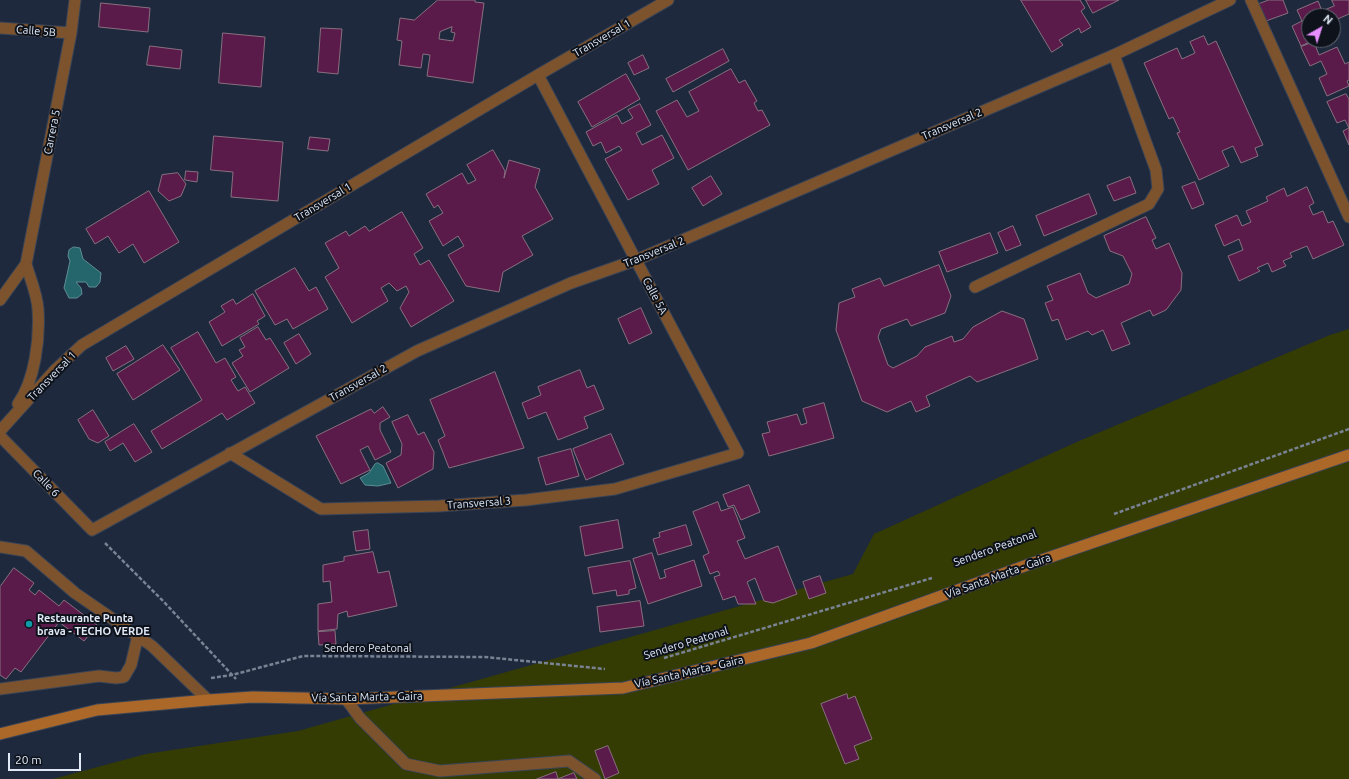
<!DOCTYPE html>
<meta charset="utf-8">
<style>
body{margin:0}
#map{position:relative;width:1349px;height:779px;overflow:hidden;background:#1e293d;font-family:Ubuntu,sans-serif}
canvas{display:block}
.north{position:absolute;left:1301px;top:8px;width:40px;height:40px;box-sizing:border-box;background:#0d121b;border:1px solid #626873;border-radius:50%;rotate:39deg;font-size:11px;font-weight:700;line-height:16px;text-align:center;color:#e1e9f7}
.north::after{content:'';display:block;margin:auto;width:14px;height:18px;background:#e98efe;clip-path:polygon(50% 0,100% 100%,50% 72%,0 100%)}
.scale{position:absolute;left:8px;top:753px;width:73px;height:18px;box-sizing:border-box;border:2px solid #e1e9f7;border-top:0;padding-left:5px;font-size:12px;line-height:14px;white-space:nowrap;color:#e1e9f7;-webkit-text-stroke:3px #0d121b;paint-order:stroke}
</style>
<div id="map">
<canvas width="1349" height="779"></canvas>
<div class="north">N</div>
<div class="scale">20 m</div>
</div>
<script>
const ctx = document.querySelector('canvas').getContext('2d');
ctx.lineJoin = 'round';
function fill(path, color) { ctx.fillStyle = color; ctx.fill(path, 'evenodd'); }
function stroke(path, color, width, dash) { ctx.strokeStyle = color; ctx.lineWidth = width; ctx.lineCap = dash ? 'butt' : 'round'; ctx.setLineDash(dash || []); ctx.stroke(path); }
function drawText(font, color, halo, rows, align = 'center') {
  ctx.font = font + ' Ubuntu,sans-serif'; ctx.lineWidth = 4; ctx.setLineDash([]); ctx.textBaseline = 'middle'; ctx.strokeStyle = halo; ctx.fillStyle = color; for (const [text, x, y, turn = 0] of rows) {
    ctx.save(); ctx.translate(x, y); ctx.rotate((+turn || 0) * Math.PI / 180); ctx.textAlign = isNaN(turn) ? turn : align; if (halo) ctx.strokeText(text, 0, 0); ctx.fillText(text, 0, 0); ctx.restore();
  }
}
fill(new Path2D(`
 M1349,329V779H53L146,754L298,731L853,574L874,534L1079,441L1330,335Z`), '#343c03');
const water = new Path2D(`
 M74,247L80,248L83,259L101,273L100,282L96,287H89L86,282H76L81,288L82,294L77,298H69L64,288L70,261L68,256L69,250Z
 M378,463L383,466L391,483L378,486L365,485L360,478L369,473L375,464Z`);
fill(water, '#24666b');
stroke(water, '#5d8d95', 1);
const building = new Path2D(`
 M438,0H475V2L484,3L473,83L427,76L430,55L423,54L421,68L399,65L402,41L397,40L400,18L414,20ZM452,27L451,32L455,33L453,41L439,39L440,32Z
 M1021,0H1080L1085,8L1081,11L1091,27L1081,33L1079,28L1059,40L1063,45L1052,52Z
 M1086,0H1119L1093,13Z
 M1269,0H1283L1288,13L1266,21L1259,4Z
 M1332,0H1349V14L1333,21V16H1309V40H1314L1301,46L1292,26L1302,21L1297,10L1318,1L1322,11L1334,6Z
 M101,3L150,8L148,32L99,27Z
 M321,28L342,29L338,74L318,72Z
 M223,33L265,37L261,87L219,83Z
 M1204,36L1208,45L1216,41L1263,145L1255,148L1258,156L1241,163L1233,146L1222,151L1229,166L1199,180L1177,133L1180,132L1173,117L1169,119L1144,63L1177,48L1182,59L1195,53L1190,42Z
 M1314,42L1319,55L1337,47L1345,64L1349,62V80L1347,81L1349,86L1327,96L1319,78L1327,74L1321,61L1310,66L1301,47Z
 M150,46L182,50L180,69L147,65Z
 M723,49L729,61L673,92L666,79Z
 M643,55L649,68L634,75L628,63Z
 M731,69L739,83L745,80L757,101L754,103L758,111L762,110L770,125L688,170L656,111L677,100L687,117L699,111L689,92Z
 M626,74L640,99L592,127L578,102Z
 M1346,94L1349,99V145L1343,131L1349,128L1345,120L1337,123L1327,102Z
 M640,104L651,125L636,133L642,145L662,135L674,158L652,170L659,184L628,200L605,159L622,150L619,146L606,153L601,142L593,146L586,132L617,115L622,124L633,118L628,110Z
 M214,136L283,142L278,201L231,197L233,172L211,170Z
 M310,137L330,139L328,151L308,149Z
 M493,150L505,171L504,178L509,160L540,169L535,187L553,219L522,236L533,255L503,272L499,292L466,286L448,255L464,246L458,236L443,246L429,221L443,213L438,205L434,208L426,194L462,173L468,184L476,180L467,165Z
 M186,171L198,172L197,182L185,180Z
 M178,173L186,184L181,196L169,201L158,191L162,175Z
 M711,176L722,194L703,206L692,188Z
 M1130,177L1136,193L1114,201L1107,186Z
 M1195,182L1204,204L1192,209L1182,187Z
 M1307,187L1314,203L1309,206L1313,215L1323,211L1328,223L1333,221L1344,245L1313,259L1307,246L1290,253L1292,257L1283,261L1286,266L1272,272L1268,263L1257,268L1260,271L1239,281L1228,256L1243,250L1239,239L1224,246L1215,225L1237,215L1242,226L1251,222L1246,211L1268,201L1266,197L1284,188L1287,196Z
 M149,191L179,242L144,263L133,244L119,253L108,236L95,244L86,229Z
 M1089,194L1097,214L1044,236L1036,216Z
 M402,212L423,248L414,254L420,265L429,260L454,301L411,327L400,308L409,292L406,286L397,291L389,283L381,288L388,301L352,323L325,277L339,268L325,243L346,231L349,236L365,226L369,231Z
 M1146,217L1156,238L1152,240L1156,249L1169,243L1182,273L1181,290L1166,310L1153,316L1150,310L1121,323L1130,344L1112,351L1103,330L1092,335L1088,331L1066,340L1058,319L1052,321L1045,303L1053,300L1047,286L1080,273L1088,293L1096,298L1129,284L1132,274L1123,256L1110,251L1104,236Z
 M1013,226L1021,245L1006,251L998,233Z
 M990,233L998,253L947,272L939,252Z
 M939,265L951,296L945,313L911,326L907,319L881,329L878,337L888,365L893,368L917,356L925,347L952,336L954,342L963,339L973,327L1002,311L1024,319L1038,359L977,382L970,376L926,396L930,406L916,412L911,401L887,412L862,401L836,330L839,303L855,297L852,289L880,278L884,286Z
 M295,268L309,291L316,287L328,309L293,329L287,319L275,325L255,291Z
 M253,294L265,316L257,321L259,324L222,346L209,322L225,312L221,306L233,299L236,304Z
 M641,308L652,333L629,344L618,319Z
 M258,327L266,340L270,338L289,368L250,392L232,363L243,356L239,350L245,347L240,338Z
 M198,332L216,363L225,358L236,377L231,380L238,391L245,387L255,403L227,420L222,413L162,449L151,431L202,400L171,348Z
 M299,334L311,354L296,364L284,343Z
 M163,345L180,370L133,400L117,374Z
 M126,346L134,359L113,371L106,358Z
 M580,370L587,388L594,385L604,409L584,417L588,428L558,440L546,412L528,419L522,403L541,395L538,387Z
 M495,372L524,448L449,468L438,440L445,436L430,400Z
 M824,403L834,438L769,456L762,434L770,432L767,422L797,414L801,425L807,423L803,409Z
 M383,407L390,417L380,423V430L391,452L375,460L368,446L360,450L370,470L341,484L316,436L371,409L374,413Z
 M93,410L109,436L98,443L89,439L78,420Z
 M408,415L418,435L424,432L434,452L433,469L398,488L386,463L401,455L402,444L392,422Z
 M134,424L152,452L135,462L123,443L110,451L105,442Z
 M611,434L624,464L586,480L573,449Z
 M571,449L579,476L546,485L538,458Z
 M749,485L760,512L741,520L734,505L728,507L723,495Z
 M718,502L721,511L733,507L745,538L737,541L745,559L778,546L797,594L773,603L764,601L755,578L747,582L756,604H738L735,596L723,600L714,577L720,575L718,571L710,574L703,556L709,553L693,512Z
 M618,520L623,548L585,556L580,527Z
 M686,525L692,545L658,555L653,539L660,537L659,533Z
 M368,530L370,549L356,551L353,532Z
 M373,552L378,573L389,571L397,606L348,617L347,611L338,614L337,629L318,631V604L332,602L330,581L323,582V565L344,561V557Z
 M652,553L660,579L666,577L664,570L694,560L702,586L648,604L633,559Z
 M630,561L636,588L629,590V594L617,596L616,590L593,594L588,568Z
 M14,568L34,583L29,590L35,595L39,590L59,606L64,600L97,625L84,641L59,622L21,672L15,668L6,679L0,675V587Z
 M820,576L826,593L809,599L803,582Z
 M640,601L644,626L600,632L597,607Z
 M335,631L336,644L319,645L318,632Z
 M847,694L848,699L855,696L872,739L854,746L859,759L845,764L821,704Z
 M608,746L619,773L605,779L595,751Z
 M556,772L558,779H537Z
 M574,773L577,779H558Z`);
fill(building, '#5b1b4a');
stroke(building, '#896f80', 1);
const service = new Path2D(`
 M1251,0L1349,217
 M975,287L1149,204L1158,189L1156,170L1114,55
 M0,547L26,551L75,593L152,646L208,700
 M0,689L99,676L116,678L124,677L131,665L138,635`);
const minor = new Path2D(`
 M0,28L71,33
 M0,300L26,264L71,33L75,0
 M18,404C35,380 40,339 38,309C37,294 30,278 26,264
 M0,431L55,370L82,345L538,75L668,0
 M0,436L92,530L417,351L571,283L636,260L1114,55L1230,0
 M230,453L321,509L439,506L526,500L615,489L738,453L538,75
 M346,699L360,718L406,764L440,771L569,761L595,779`);
const secondary = new Path2D(`
 M0,734L97,710L208,700L253,697L346,699L623,688L811,643L1030,564L1349,455`);
stroke(service, '#394457', 13);
stroke(minor, '#394457', 13);
stroke(secondary, '#394457', 13);
stroke(new Path2D(`
 M1114,514L1349,429
 M105,543L164,602L236,679
 M664,658L932,578
 M211,678L232,675L303,656L485,657L605,669`), '#798394', 2.5, [4, 2]);
stroke(service, '#7d532e', 11);
stroke(minor, '#7d532e', 11);
stroke(secondary, '#ab6828', 11);
for (const [x, y, r, color] of [
 [29,624,4,"#0f9aa8"]
]) { const dot = new Path2D(); dot.arc(x, y, r, 0, 2 * Math.PI); ctx.fillStyle = color; ctx.fill(dot); stroke(dot, '#0d121b', 1.5); }
drawText('11px', '#e1e9f7', '#0d121b', [
 ["Calle 5B",36,31,5],
 ["Transversal 1",602,38,-30],
 ["Transversal 2",952,124,-23],
 ["Carrera 5",52,132,-79],
 ["Transversal 1",323,202,-31],
 ["Transversal 2",654,252,-22],
 ["Calle 5A",655,296,62],
 ["Transversal 1",52,376,-46],
 ["Transversal 2",358,383,-29],
 ["Calle 6",46,483,46],
 ["Transversal 3",479,503,-4],
 ["Sendero Peatonal",995,548,-20],
 ["Vía Santa Marta - Gaira",998,576,-20],
 ["Sendero Peatonal",686,643,-17],
 ["Sendero Peatonal",368,648],
 ["Vía Santa Marta - Gaira",689,672,-13],
 ["Vía Santa Marta - Gaira",367,697,-1]
]);
drawText('bold 11px', '#e1e9f7', '#0d121b', [
 ["Restaurante Punta",37,618],
 ["brava - TECHO VERDE",37,631]
], 'left');
</script>
